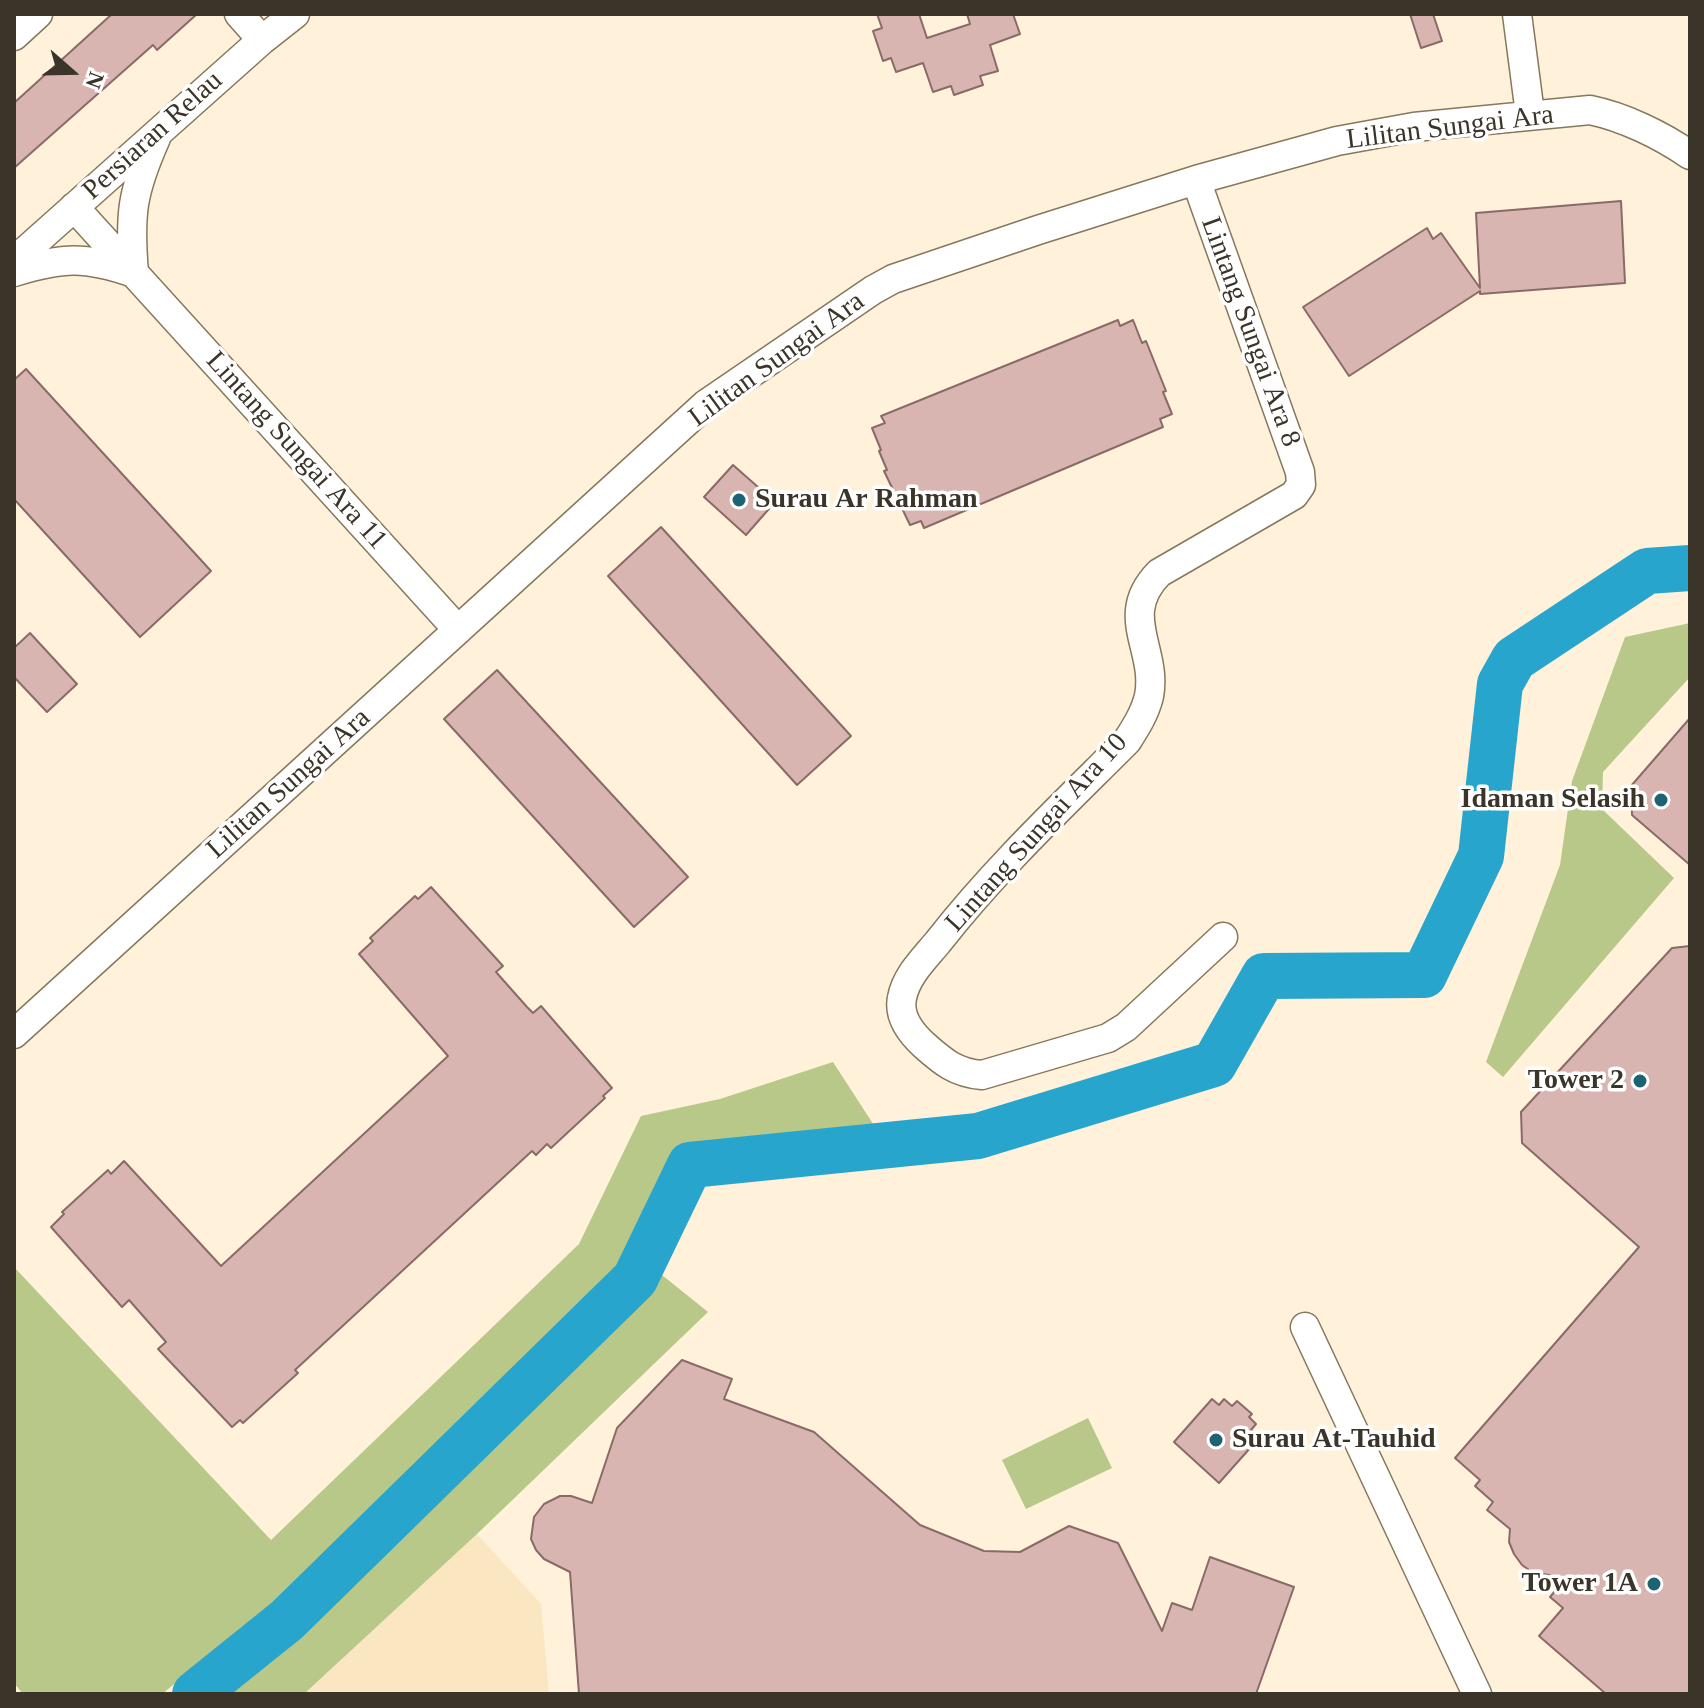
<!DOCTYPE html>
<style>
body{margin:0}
#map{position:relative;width:1704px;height:1708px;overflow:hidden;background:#fff1da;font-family:Georgia,serif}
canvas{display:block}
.frame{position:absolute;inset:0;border:16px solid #3b3429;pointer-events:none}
.north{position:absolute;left:32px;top:32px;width:80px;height:80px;-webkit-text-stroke:6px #fff;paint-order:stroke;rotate:110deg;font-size:22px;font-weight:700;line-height:32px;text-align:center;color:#3b3429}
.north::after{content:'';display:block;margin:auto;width:28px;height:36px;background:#3b3429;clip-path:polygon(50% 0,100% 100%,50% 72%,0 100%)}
</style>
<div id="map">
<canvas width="1704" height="1708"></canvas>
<div class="frame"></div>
<div class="north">N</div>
</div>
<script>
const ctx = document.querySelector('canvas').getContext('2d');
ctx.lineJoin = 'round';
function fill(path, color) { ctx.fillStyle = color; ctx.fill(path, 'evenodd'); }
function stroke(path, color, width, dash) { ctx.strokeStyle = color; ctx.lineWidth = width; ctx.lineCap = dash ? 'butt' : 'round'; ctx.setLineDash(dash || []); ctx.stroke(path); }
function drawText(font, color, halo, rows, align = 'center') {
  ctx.font = font + ' Georgia,serif'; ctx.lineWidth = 7; ctx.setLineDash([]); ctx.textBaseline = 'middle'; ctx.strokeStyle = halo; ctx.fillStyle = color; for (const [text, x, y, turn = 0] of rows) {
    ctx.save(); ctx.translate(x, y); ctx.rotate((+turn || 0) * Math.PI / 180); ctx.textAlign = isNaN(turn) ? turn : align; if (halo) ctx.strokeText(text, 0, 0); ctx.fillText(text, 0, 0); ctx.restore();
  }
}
fill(new Path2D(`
 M477,1534L541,1604L549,1694H304Z`), '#fbe6c2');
fill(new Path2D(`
 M1690,623V677L1603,772L1602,809L1674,878L1503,1077L1486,1062L1560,865L1572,781L1625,637Z
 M833,1062L877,1130L679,1154L628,1268L273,1603L162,1694H23L14,1683V1267L271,1540L579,1244L641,1116L720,1099Z
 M662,1275L708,1312L477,1534L304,1694H224L318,1618Z
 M1088,1418L1112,1468L1026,1509L1002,1460Z`), '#b8c889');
stroke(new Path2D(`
 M195,1694L287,1620L635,1279L690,1165L978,1136L1214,1064L1264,976L1424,975L1481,856L1500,684L1514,659L1647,571L1690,568`), '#28a5cd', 46);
const building = new Path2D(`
 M112,14H197L157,50L153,45L14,168V103Z
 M877,14H919L927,38L970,24L967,14H1013L1020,34L990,45L998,71L980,76L983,85L954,95L951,86L933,92L923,63L896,72L891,58L883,61L873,31L882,28Z
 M1410,14H1433L1442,41L1421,48Z
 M1621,201L1625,283L1480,294V291L1349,376L1303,307L1427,228L1433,239L1441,233L1480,288L1476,213Z
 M1118,320L1120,326L1133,320L1142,343L1146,341L1166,391L1163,392L1172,414L1160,419L1163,427L924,528L921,521L910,525L884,471L887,470L879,451L881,450L872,428L885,423L881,416Z
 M26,369L211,571L140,637L14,499V380Z
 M733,465L775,502L746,535L704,497Z
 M661,527L851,736L797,785L608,576Z
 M30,633L77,684L47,712L14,677V648Z
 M497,670L688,877L634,927L444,719Z
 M1690,718V865L1632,815L1631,786Z
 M431,887L503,966L496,972L527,1007L533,1013L541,1006L612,1088L603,1096L605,1098L551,1148L547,1144L536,1155L532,1151L295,1370L298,1373L243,1423L240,1420L232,1427L158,1349L166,1342L129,1300L122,1307L51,1227L64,1214L62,1212L108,1170L111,1174L124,1161L221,1266L448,1056L359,954L373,941L370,938L415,896L418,899Z
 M1690,946V1694H1606L1539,1636L1563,1608L1550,1597L1566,1578L1532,1572L1522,1565L1514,1554L1509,1542L1510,1529L1487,1510L1493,1502L1475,1486L1480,1480L1455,1458L1639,1247L1522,1143L1521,1112L1672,948Z
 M682,1360L732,1379L724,1399L814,1432L920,1525L984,1551L1020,1552L1069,1526L1118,1543L1162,1631L1172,1603L1192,1610L1210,1557L1294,1587L1256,1694H579L570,1572L544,1559L536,1550L531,1539L534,1517L544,1504L560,1496H571L592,1503L617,1428Z
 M1212,1399L1219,1405L1224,1399L1232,1406L1237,1401L1252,1414L1249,1417L1256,1424L1251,1430L1259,1438L1219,1483L1174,1442Z`);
fill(building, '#d9b5b2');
stroke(building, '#8a6a67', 2);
const minor = new Path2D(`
 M239,14L262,40
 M1517,14L1530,114
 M14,36L38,14
 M1196,180L1300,472L1301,485L1294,495L1159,573C1117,616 1158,649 1149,696C1145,713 1136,727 1127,741C1062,806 995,869 938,942C924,959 906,976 902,998C898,1017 911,1033 924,1045C943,1062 956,1073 982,1075L1108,1038L1126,1027L1223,937
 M74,207L458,630
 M14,261L262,40L295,14
 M14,272C63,257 85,256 134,273C129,214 132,192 156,138
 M14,1034L706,404L873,290L893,279L1038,230L1196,180L1337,141L1414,127L1590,110C1624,117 1661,135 1690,155
 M1305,1327L1477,1694`);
stroke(minor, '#86775d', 31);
stroke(minor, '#fff', 28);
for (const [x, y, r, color] of [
 [739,500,8,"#1e6374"],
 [1661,800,8,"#1e6374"],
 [1640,1081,8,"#1e6374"],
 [1216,1440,8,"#1e6374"],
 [1654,1584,8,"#1e6374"]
]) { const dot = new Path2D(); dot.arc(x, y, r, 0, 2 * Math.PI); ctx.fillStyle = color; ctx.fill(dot); stroke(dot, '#fff', 3); }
drawText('28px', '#3b3429', '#fff', [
 ["Lilitan Sungai Ara",1450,128,-7],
 ["Persiaran Relau",153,136,-42],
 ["Lintang Sungai Ara 8",1250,332,70],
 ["Lilitan Sungai Ara",777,360,-36],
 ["Lintang Sungai Ara 11",296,451,48],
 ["Lilitan Sungai Ara",289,784,-42],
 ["Lintang Sungai Ara 10",1037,833,-48]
]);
drawText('bold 28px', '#3b3429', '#fff', [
 ["Surau Ar Rahman",755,500,"left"],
 ["Idaman Selasih",1645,800],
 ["Tower 2",1624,1081],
 ["Surau At-Tauhid",1232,1440,"left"],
 ["Tower 1A",1638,1584]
], 'right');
</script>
